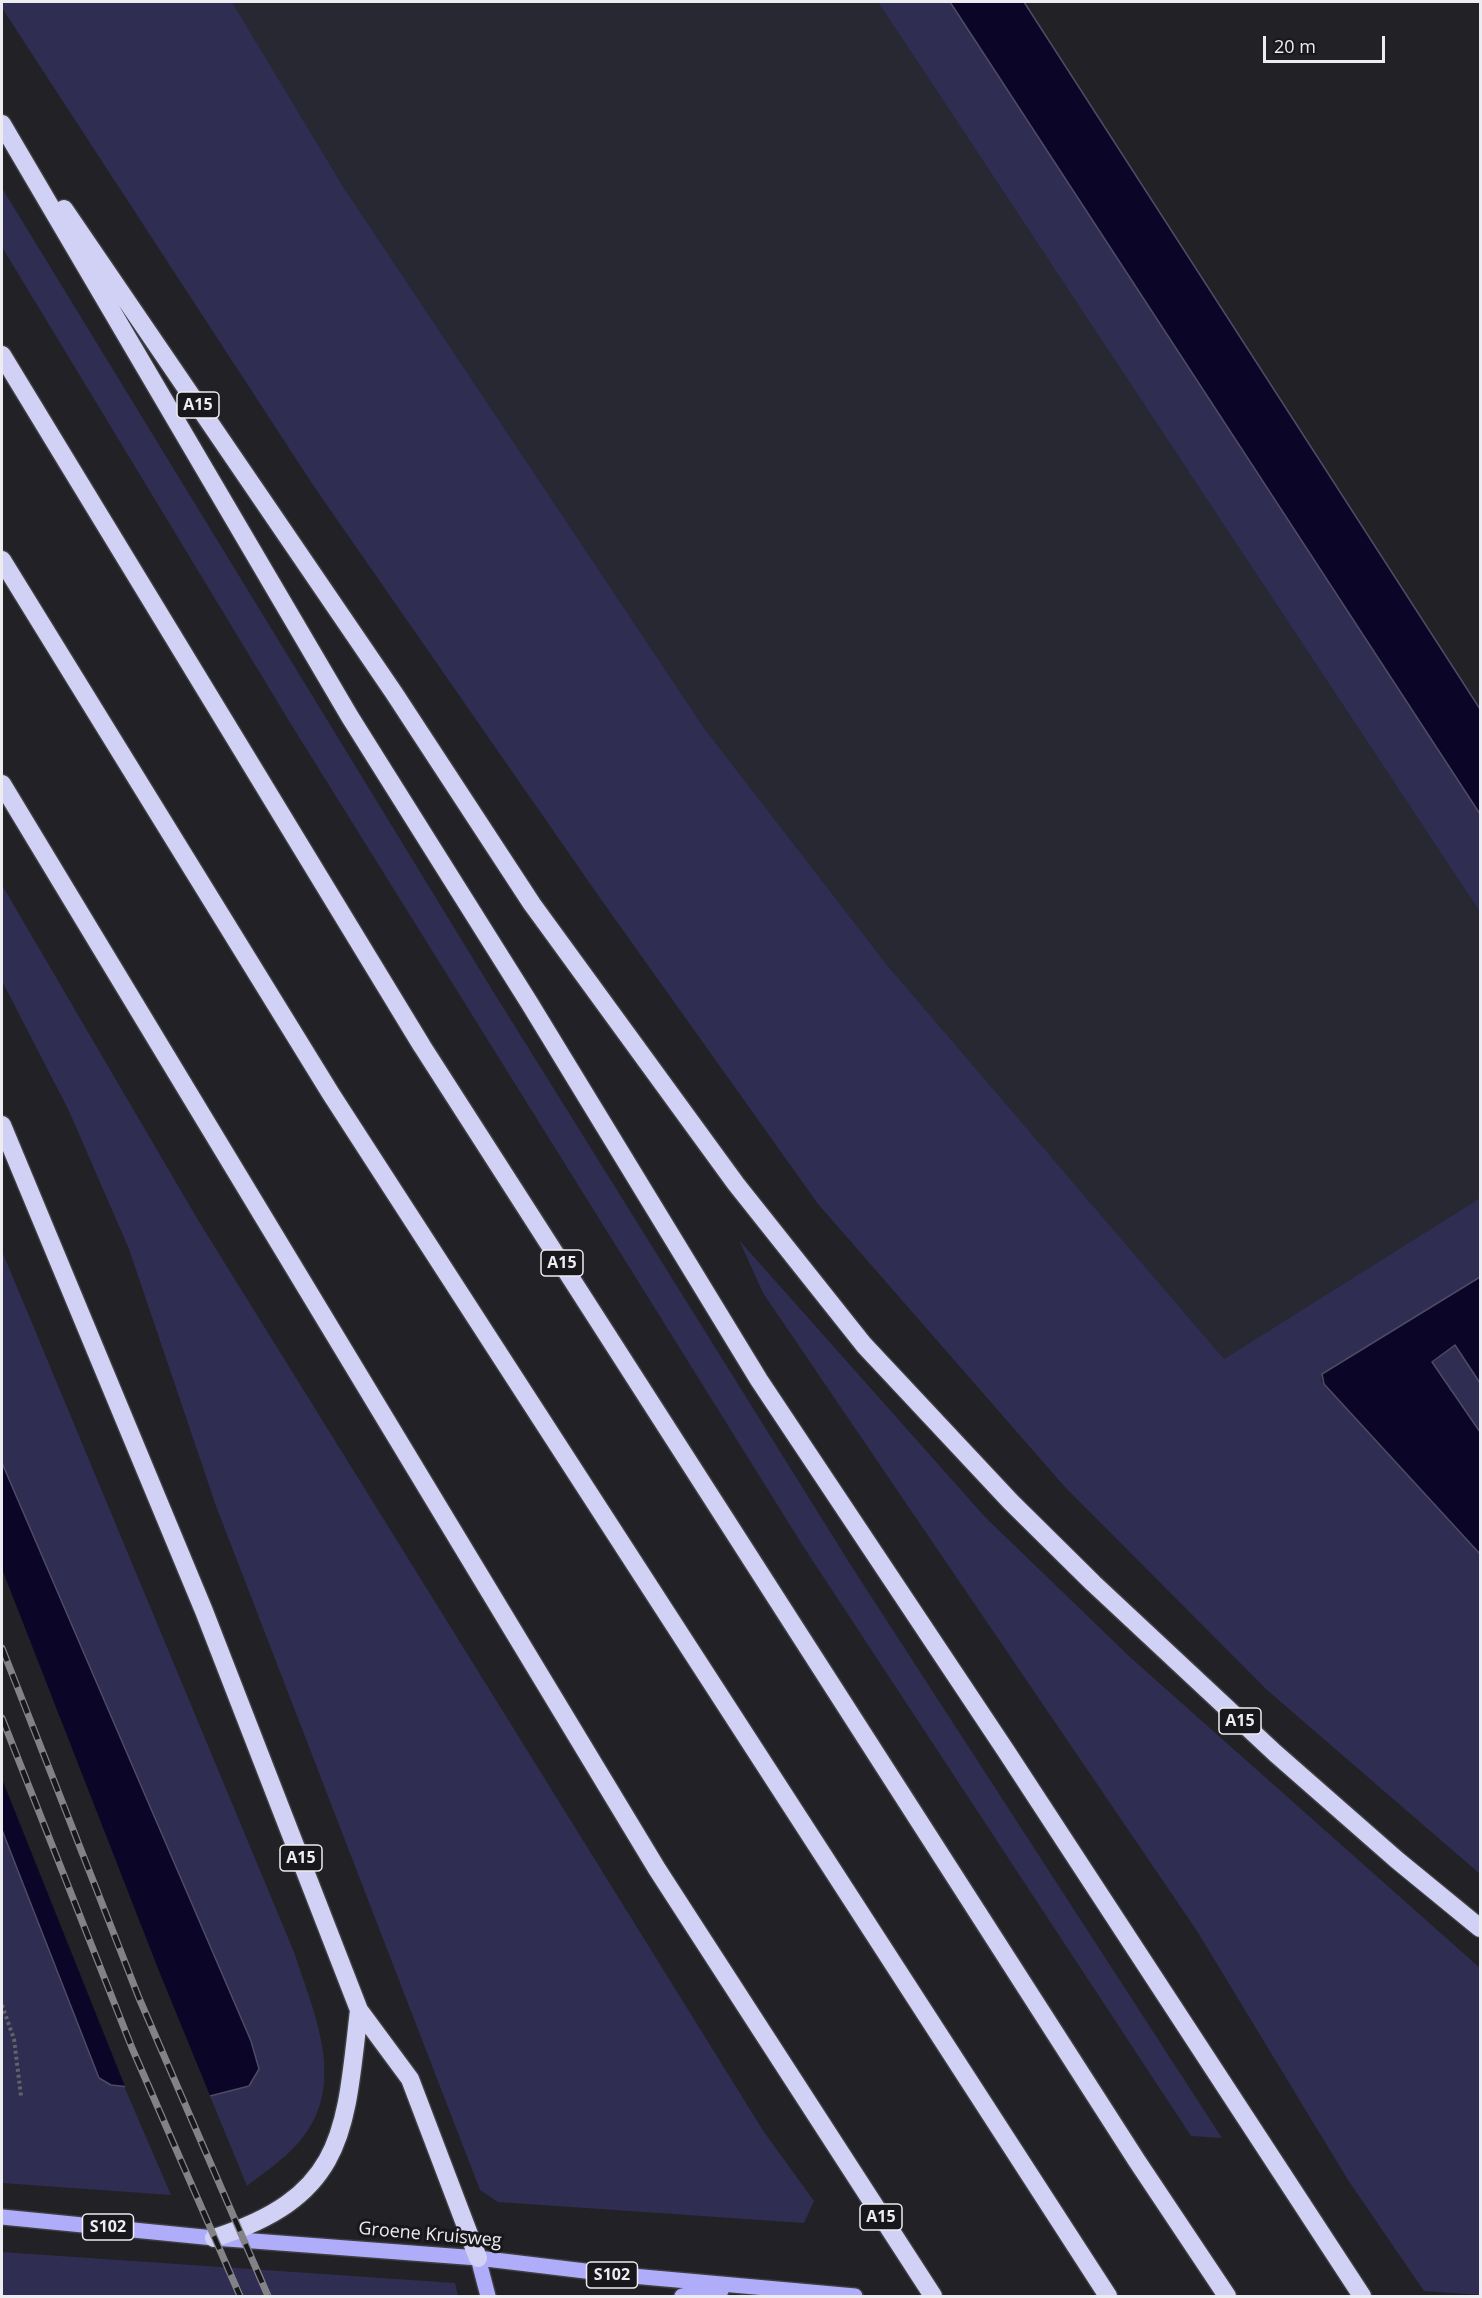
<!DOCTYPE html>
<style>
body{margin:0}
#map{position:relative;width:1482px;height:2298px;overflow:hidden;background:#212126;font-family:"Open Sans",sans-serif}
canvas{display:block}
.frame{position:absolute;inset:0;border:3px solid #ededf1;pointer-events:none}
.scale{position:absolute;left:1263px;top:36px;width:122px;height:27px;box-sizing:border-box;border:3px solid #ededf1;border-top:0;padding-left:8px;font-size:18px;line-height:21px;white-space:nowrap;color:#ededf1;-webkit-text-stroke:4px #17171c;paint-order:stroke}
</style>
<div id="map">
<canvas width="1482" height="2298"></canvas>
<div class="frame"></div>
<div class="scale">20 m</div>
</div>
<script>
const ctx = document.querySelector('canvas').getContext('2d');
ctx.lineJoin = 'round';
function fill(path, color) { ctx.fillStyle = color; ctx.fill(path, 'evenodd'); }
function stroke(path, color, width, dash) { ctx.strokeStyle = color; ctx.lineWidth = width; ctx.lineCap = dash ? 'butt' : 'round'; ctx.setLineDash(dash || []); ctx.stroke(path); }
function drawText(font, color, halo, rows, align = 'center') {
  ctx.font = font + ' "Open Sans",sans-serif'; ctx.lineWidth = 6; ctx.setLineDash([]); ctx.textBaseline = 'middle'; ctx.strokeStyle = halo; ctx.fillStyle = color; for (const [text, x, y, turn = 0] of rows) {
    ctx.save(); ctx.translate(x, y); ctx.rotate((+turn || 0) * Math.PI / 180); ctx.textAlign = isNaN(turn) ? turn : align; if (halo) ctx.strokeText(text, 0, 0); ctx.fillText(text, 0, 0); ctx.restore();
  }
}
fill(new Path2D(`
 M232,2H878L1480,912V1198L1224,1359L887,965L704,728L344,188Z`), '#282833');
fill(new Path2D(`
 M2,2H232L344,188L704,728L887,965L1224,1359L1480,1198V1277L1322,1373L1321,1381L1480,1553V1874L1267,1690L1064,1486L818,1204L600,898L315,488L2,8Z
 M878,2H952L1480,813V912Z
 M2,188L491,988L852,1567L1222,2138L1191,2136L803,1546L289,721L2,247Z
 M2,885L198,1220L764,2132L814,2201L804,2223L498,2202L480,2190L216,1506L129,1249L69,1111L2,981Z
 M739,1240L985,1517L1131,1658L1480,1968V2295L1424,2291L1348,2180L1197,1931L763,1293Z
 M2,1251L294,1952C313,2011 347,2081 303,2137C289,2156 266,2171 247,2186L210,2096L249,2086L259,2069L251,2042L2,1463Z
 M1455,1345L1480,1382V1434L1431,1364Z
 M2,1830L99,2078L111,2085L124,2086L171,2195L2,2183Z
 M2,2252L455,2283L458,2296H2Z`), '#2f2d51');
const water = new Path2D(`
 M950,2H1024L1480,709V814Z
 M1480,1277V1383L1455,1345L1432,1362L1480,1432V1554L1324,1384L1322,1374Z
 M2,1463L251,2041L259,2069L249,2086L210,2096L111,2085L99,2078L2,1830Z`);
fill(water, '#0b0528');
stroke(water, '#4f4b64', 1.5);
fill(new Path2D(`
 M2,1569L159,1971L211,2098L126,2089L2,1779Z`), '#212126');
const primary = new Path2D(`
 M2,2217L214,2238L478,2258L610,2274L855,2296
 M478,2258L488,2296
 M682,2296L721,2291`);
const highway = new Path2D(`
 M2,124L350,717L530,1004L759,1380L1006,1751L1362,2296
 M64,209L394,693L532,904L736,1184L864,1345L1011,1502L1093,1583L1275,1753L1397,1860L1480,1928
 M2,355L422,1046L1137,2161L1227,2296
 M2,560L331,1094L1108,2296
 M2,784L657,1869L933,2296
 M2,1125L204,1611L359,2010L410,2079L478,2258
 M214,2238C346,2196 345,2131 359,2010`);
stroke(primary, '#3e3e42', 18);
stroke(highway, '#3e3e42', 21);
stroke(new Path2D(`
 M2,2005L14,2039L21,2096`), '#626267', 4, [3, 3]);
stroke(primary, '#afadfa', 15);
stroke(highway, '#d1d1f6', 18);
const rail = new Path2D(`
 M2,1648L139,1998L268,2296
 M2,1718L132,2048L240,2296`);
stroke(rail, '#828287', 7);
stroke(rail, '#17171c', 4.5, [14]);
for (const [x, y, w] of [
 [198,405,42],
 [562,1263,42],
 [1240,1721,42],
 [301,1858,42],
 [881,2217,42],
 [108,2227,51],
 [612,2275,51]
]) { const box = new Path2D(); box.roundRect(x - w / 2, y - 13, w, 26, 4.5); ctx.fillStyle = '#17171c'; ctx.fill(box); stroke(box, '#ededf1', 1.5); }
drawText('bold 16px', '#ededf1', null, [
 ["A15",198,405],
 ["A15",562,1263],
 ["A15",1240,1721],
 ["A15",301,1858],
 ["A15",881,2217],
 ["S102",108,2227],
 ["S102",612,2275]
]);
drawText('18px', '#ededf1', '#17171c', [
 ["Groene Kruisweg",430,2235,5]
]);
</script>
